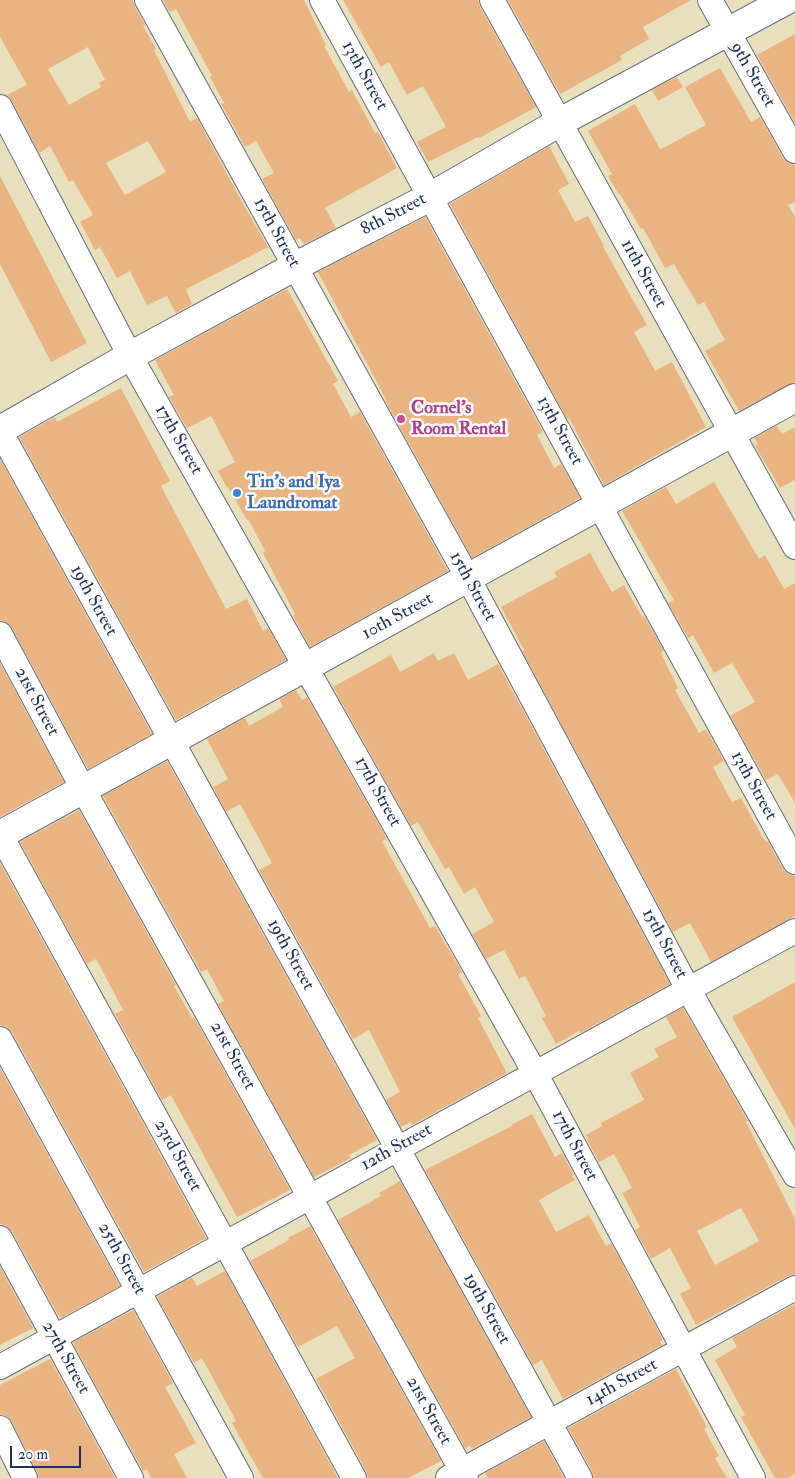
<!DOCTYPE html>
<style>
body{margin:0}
#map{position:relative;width:795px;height:1478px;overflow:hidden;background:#e8e0bc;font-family:"IM FELL Double Pica",serif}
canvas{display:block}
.scale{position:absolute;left:10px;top:1446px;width:71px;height:22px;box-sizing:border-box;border:2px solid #1b2f5e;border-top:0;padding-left:6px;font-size:15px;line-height:18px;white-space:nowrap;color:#1b2f5e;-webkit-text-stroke:4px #fff;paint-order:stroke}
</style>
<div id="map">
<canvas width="795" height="1478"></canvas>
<div class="scale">20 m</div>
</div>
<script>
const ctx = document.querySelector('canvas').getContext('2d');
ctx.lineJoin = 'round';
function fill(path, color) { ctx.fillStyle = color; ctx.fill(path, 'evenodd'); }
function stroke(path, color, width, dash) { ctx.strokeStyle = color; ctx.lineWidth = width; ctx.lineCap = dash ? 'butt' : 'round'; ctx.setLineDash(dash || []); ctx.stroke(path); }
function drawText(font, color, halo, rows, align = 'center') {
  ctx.font = font + ' "IM FELL Double Pica",serif'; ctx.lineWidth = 5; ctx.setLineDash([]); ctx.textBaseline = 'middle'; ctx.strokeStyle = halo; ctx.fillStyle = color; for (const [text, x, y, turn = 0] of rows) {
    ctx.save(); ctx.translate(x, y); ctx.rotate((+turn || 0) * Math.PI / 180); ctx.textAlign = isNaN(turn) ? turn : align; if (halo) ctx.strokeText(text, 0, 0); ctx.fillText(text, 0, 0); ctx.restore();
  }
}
fill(new Path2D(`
 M0,0H133L135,7L145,25L143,26L156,49L154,50L190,122L197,118L237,193L268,247L186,289L192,304L176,313L167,296L147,305L130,271L117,278L100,247L95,250L80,222L93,215L73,180L69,182L50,146L39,153L12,101L7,95L27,85L0,37ZM88,47L105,80L99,83L101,87L69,105L48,69ZM148,141L166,172L125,195L106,163Z
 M163,0H304L326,45L324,46L349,92L352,90L375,133L378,132L397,168L325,208L336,228L304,244L300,238L296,240L262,179L274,173L256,141L245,147L221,104L224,103L210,77L212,76L176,9L170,12Z
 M343,0H478L480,7L536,107L479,138L478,137L428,162L417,142L446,127L423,86L407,95L389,62L381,67Z
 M508,0H691L643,27L649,39L620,56L622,60L560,94Z
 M795,34V123L757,55Z
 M720,68L751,122L760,117L783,158L788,163L795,165V202L788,205L795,217V382L739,411L705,351L725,340L704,302L698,305L674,264L665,268L643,228L641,229L620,194L619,195L608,176L612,174L588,131L635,104L660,149L663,148L706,125L685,87Z
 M677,77L683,87L658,101L652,90Z
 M549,146L569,184L558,190L575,222L588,216L604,246L603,247L647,325L634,332L655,371L672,362L706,427L604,485L569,418L567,419L450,204Z
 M0,176L87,343L51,362L0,264Z
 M425,217L543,432L537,435L554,468L561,464L580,498L472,558L385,400L386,399L318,272Z
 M287,289L338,381L333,384L351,417L360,412L448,571L310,647L293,616L295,614L263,553L265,551L248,519L247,520L228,487L227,488L218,471L235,462L211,416L187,428L169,397L174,395L155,360Z
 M121,388L170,481L161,486L226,609L247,599L263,631L268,628L286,660L176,720L19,437L55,417L57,422Z
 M776,426L782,434L795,427V480L780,488L755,446L758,444L754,438Z
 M0,459L152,734L88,769L12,628L7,622L0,620Z
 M714,482L759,559L765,555L784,589L795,583V803L778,774L766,780L730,716L755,702L732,663L714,673L693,635L688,638L668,603L674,600L622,511L666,487L676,504Z
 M590,553L612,592L624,585L642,617L644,616L664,651L661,652L663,656H662L678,688L675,690L699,733L706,729L724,761L713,767L732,802L741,798L762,836L766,842L768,841L783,869L788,874L795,876V916L711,962L690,923L673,932L522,651L524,650L501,607L557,577L554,572Z
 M434,653L438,661L454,653L468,680L498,664L670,984L580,1033L579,1031L556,1044L542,1018L546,1016L525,976L519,979L504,950L486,959L472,934L494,922L475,887L464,894L449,867L445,869L418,822L411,826L333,687L391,655L400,672Z
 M0,663L64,782L0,817Z
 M296,690L302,700L307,697L387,839L382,841L430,928L435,926L462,972L458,974L481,1016L478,1018L507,1073L412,1125L411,1122L401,1127L386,1100L400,1092L369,1030L353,1039L259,870L272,863L242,807L240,804L226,812L213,787L228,779L207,739L245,718L249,726L283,707L279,699Z
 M167,761L377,1140L349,1155L351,1158L314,1177L218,1004L224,1001L207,969L201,972L103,796Z
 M79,810L176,985L174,986L192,1018L194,1017L290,1190L237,1217L171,1095L162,1100L115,1014L123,1010L96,959L87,964L20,842Z
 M0,863L206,1238L144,1272L12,1032L7,1027L0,1025Z
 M795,982V1129L732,1017Z
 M683,1008L748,1121L746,1122L795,1219V1274L788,1276L696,1325L680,1294L691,1288L670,1248L651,1259L635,1230L640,1227L622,1193L632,1188L614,1154L599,1162L587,1140L588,1139L586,1135L602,1126L601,1123L644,1100L630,1073L659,1057L654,1049L677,1037L666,1017ZM741,1208L759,1241L715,1265L697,1231Z
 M0,1068L120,1286L61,1318L59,1314L58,1315L12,1231L7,1226L0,1224Z
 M532,1114L555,1157L562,1153L574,1175L572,1176L575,1180L539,1200L556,1232L589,1215L606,1246L611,1243L663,1340L660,1341L662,1345L563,1399L542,1360L533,1365L425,1170L512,1126L511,1125Z
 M400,1181L531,1417L472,1449L470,1446L465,1448L338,1220L381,1196L379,1193Z
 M310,1226L441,1461L408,1478H368L366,1471L316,1379L355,1358L337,1326L298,1347L250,1261L289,1240L288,1238Z
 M0,1267L33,1328L0,1345Z
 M225,1271L338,1478H263L232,1423L236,1421L202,1358L194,1363L157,1297L192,1277L197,1286Z
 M795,1304V1474L788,1478H775L741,1417L745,1415L715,1360L737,1347L732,1338Z
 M133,1310L173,1383L165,1387L196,1443L174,1454L187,1478H151L147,1469L143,1471L75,1347L74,1342Z
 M50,1359L115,1478H39L37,1472L12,1422L7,1416L0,1414V1385Z
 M676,1369L707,1427L704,1429L719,1456L715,1458L727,1478H594L592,1471L568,1428Z
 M544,1441L564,1478H488L485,1473Z`), '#eab382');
const minor = new Path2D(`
 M147,0L468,578L688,989L795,1175
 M322,0L795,862
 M492,0L795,547
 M710,0L795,151
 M0,107L130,356L535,1073L753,1478
 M0,431L580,1478
 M0,634L83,789L466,1478
 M0,834L354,1478
 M0,1039L241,1478
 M0,1238L131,1478
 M0,1367L795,931
 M0,1428L25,1478
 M448,1478L795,1288`);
const tertiary = new Path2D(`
 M0,430L130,356L294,267L430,197L560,122L787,0
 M0,835L795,398`);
stroke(minor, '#636d7f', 26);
stroke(tertiary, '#636d7f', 30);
stroke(minor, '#fff', 24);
stroke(tertiary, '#fff', 28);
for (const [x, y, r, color] of [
 [401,419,5,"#d1479c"],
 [237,493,5,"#3f7fe0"]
]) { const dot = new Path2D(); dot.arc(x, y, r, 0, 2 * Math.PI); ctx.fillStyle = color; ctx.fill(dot); stroke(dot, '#fff', 2); }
drawText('18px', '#1b2f5e', '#fff', [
 ["9th Street",752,75,60],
 ["13th Street",364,76,61],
 ["8th Street",394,215,-28],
 ["15th Street",276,233,61],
 ["11th Street",643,274,61],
 ["13th Street",559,431,61],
 ["17th Street",178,440,60],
 ["15th Street",472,587,61],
 ["19th Street",93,601,61],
 ["10th Street",398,617,-29],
 ["21st Street",36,702,62],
 ["13th Street",753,786,61],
 ["17th Street",377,792,61],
 ["15th Street",664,944,62],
 ["19th Street",290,955,61],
 ["21st Street",232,1056,61],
 ["17th Street",574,1146,62],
 ["12th Street",397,1148,-29],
 ["23rd Street",177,1156,61],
 ["25th Street",121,1259,61],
 ["19th Street",486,1309,61],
 ["27th Street",65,1358,61],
 ["14th Street",622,1383,-29],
 ["21st Street",428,1411,61]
]);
drawText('bold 18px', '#b23c85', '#fff', [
 ["Cornel's",411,409],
 ["Room Rental",411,430]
], 'left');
drawText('bold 18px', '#366cbe', '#fff', [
 ["Tin's and Iya",247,483],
 ["Laundromat",247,504]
], 'left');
</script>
